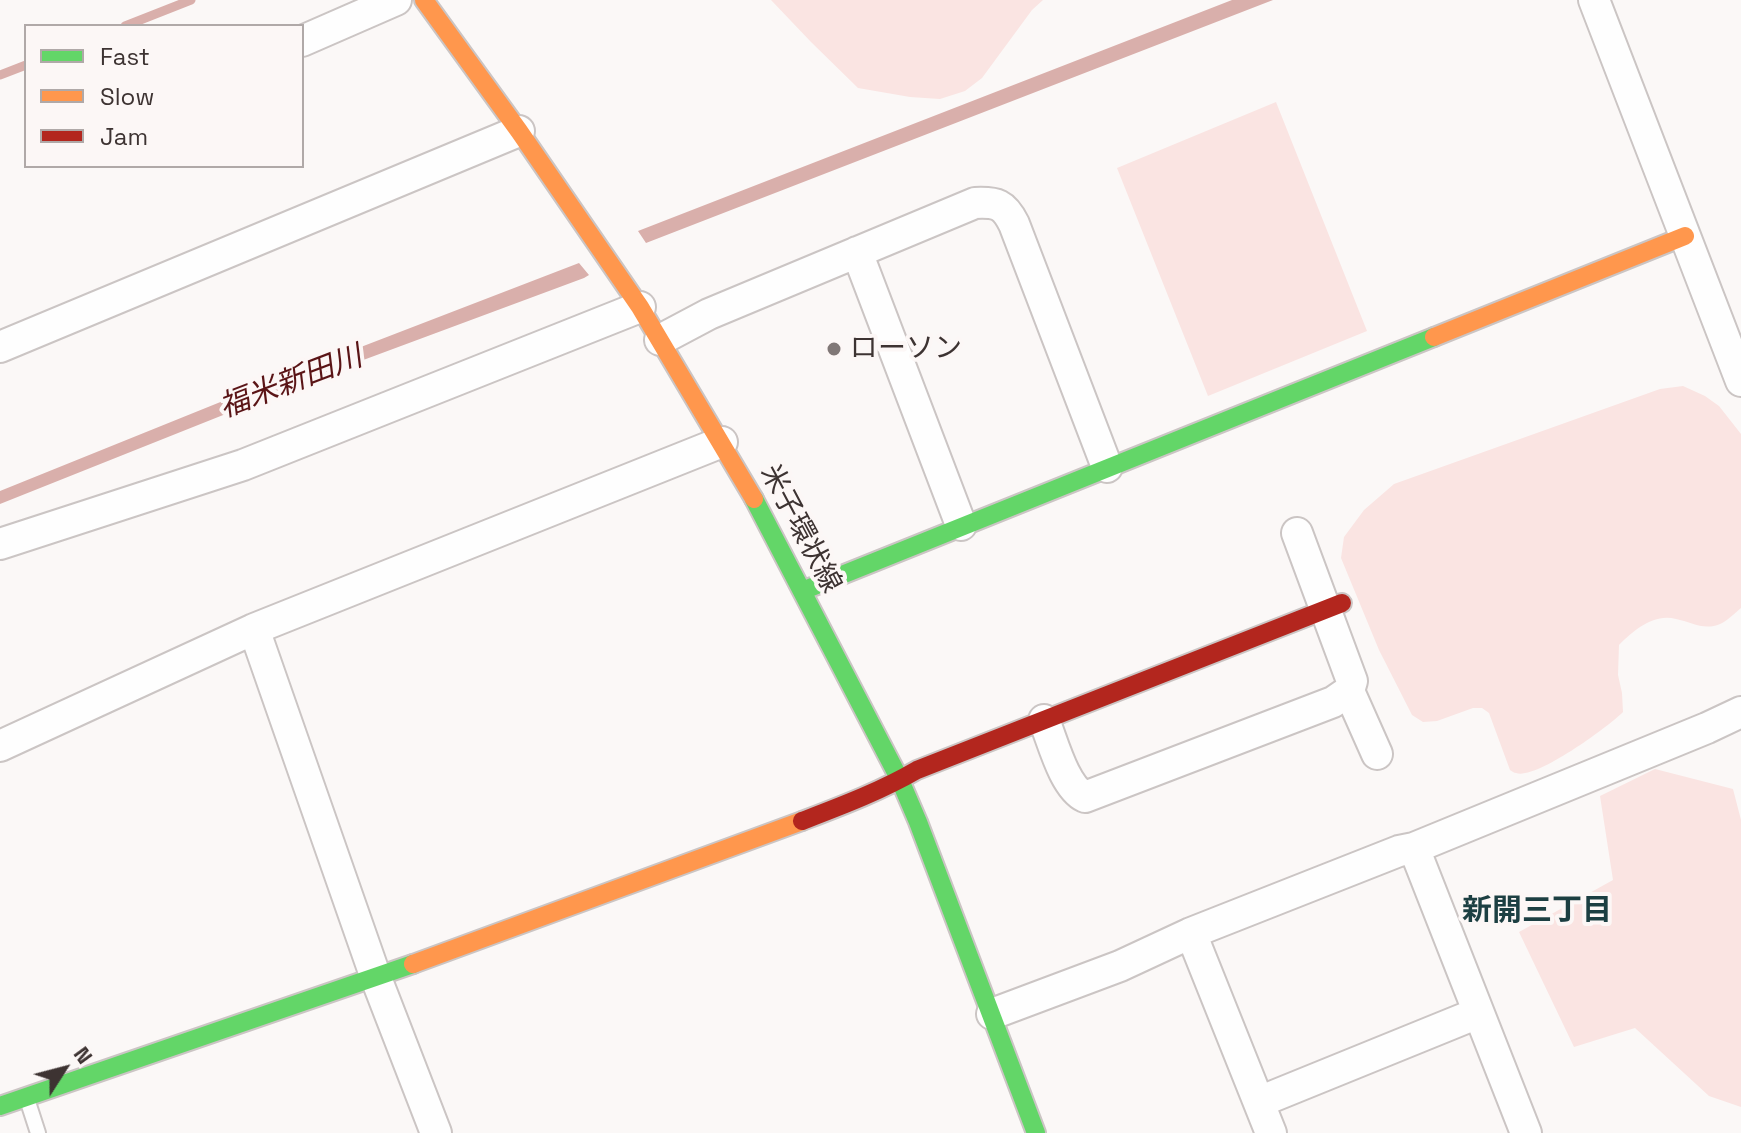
<!DOCTYPE html>
<meta charset="utf-8">
<style>
body{margin:0}
#map{position:relative;width:1741px;height:1133px;overflow:hidden;background:#fbf8f7;font-family:"Space Grotesk",sans-serif}
canvas{display:block}
.legend{position:absolute;left:24px;top:24px;width:280px;height:144px;box-sizing:border-box;background:#fcf7f6;border:2px solid #b0a9a8;margin:0;padding:10px 14px;list-style:none;font-size:24px;color:#3d3332}
.legend li{display:flex;align-items:center;gap:16px;height:40px}
.legend b{width:40px;border:2px solid #b0a9a8}
.north{position:absolute;left:24px;top:1029px;width:80px;height:80px;-webkit-text-stroke:6px #fcf7f6;paint-order:stroke;rotate:54deg;font-size:22px;font-weight:700;line-height:32px;text-align:center;color:#3d3332}
.north::after{content:'';display:block;margin:auto;width:28px;height:36px;background:#3d3332;clip-path:polygon(50% 0,100% 100%,50% 72%,0 100%)}
</style>
<div id="map">
<canvas width="1741" height="1133"></canvas>
<ul class="legend">
<li><b style="height:10px;background:#63d668"></b>Fast</li>
<li><b style="height:10px;background:#ff974d"></b>Slow</li>
<li><b style="height:10px;background:#b3261e"></b>Jam</li>
</ul>
<div class="north">N</div>
</div>
<script>
const ctx = document.querySelector('canvas').getContext('2d');
ctx.lineJoin = 'round';
function fill(path, color) { ctx.fillStyle = color; ctx.fill(path, 'evenodd'); }
function stroke(path, color, width, dash) { ctx.strokeStyle = color; ctx.lineWidth = width; ctx.lineCap = dash ? 'butt' : 'round'; ctx.setLineDash(dash || []); ctx.stroke(path); }
function drawText(font, color, halo, rows, align = 'center') {
  ctx.font = font + ' "Space Grotesk","Noto Sans JP",sans-serif'; ctx.lineWidth = 8; ctx.setLineDash([]); ctx.textBaseline = 'middle'; ctx.strokeStyle = halo; ctx.fillStyle = color; for (const [text, x, y, turn = 0] of rows) {
    ctx.save(); ctx.translate(x, y); ctx.rotate((+turn || 0) * Math.PI / 180); ctx.textAlign = isNaN(turn) ? turn : align; if (halo) ctx.strokeText(text, 0, 0); ctx.fillText(text, 0, 0); ctx.restore();
  }
}
fill(new Path2D(`
 M771,0H1043L1032,10L982,78L965,91L940,99L910,97L858,88L811,42Z
 M1276,102L1367,331L1208,396L1117,168Z
 M1683,386L1705,396L1719,406L1741,434V608C1735,613 1727,621 1720,624C1704,631 1691,622 1676,619C1654,613 1634,630 1619,645L1618,675L1622,693L1623,712C1608,727 1536,780 1516,773C1514,773 1512,771 1510,770L1489,713L1482,708H1473L1437,721L1423,722L1412,715L1379,650L1341,558L1344,537L1364,510L1394,484L1660,389Z
 M1655,769L1733,789L1741,820V1107L1709,1096L1635,1028L1574,1047L1519,932L1613,880L1600,796Z`), '#fae4e2');
fill(new Path2D(`
 M1232,0H1273L646,243L638,231Z
 M579,263L589,275L584,278L331,372L0,504V491L270,382Z`), '#d9afab');
stroke(new Path2D(`
 M125,26L191,0
 M0,75L26,65`), '#d9afab', 9);
const lane = new Path2D(`
 M27,1099L38,1133`);
const street = new Path2D(`
 M1594,0L1741,381
 M302,41L396,0
 M857,252L961,525
 M660,340L709,314L975,203C997,202 1004,204 1014,224L1107,467
 M0,347L519,131
 M0,544L243,465L640,307
 M254,629L376,978L436,1133
 M1349,691L1377,754
 M1044,720C1053,742 1064,787 1085,797L1333,702L1349,691L1352,681L1297,533
 M0,746L254,629L722,442
 M1414,848L1526,1133
 M1191,933L1271,1133
 M992,1014L1120,966L1191,933L1399,851L1414,848L1707,728L1741,712
 M1259,1102L1478,1013`);
const fast = new Path2D(`
 M754,499L900,780L918,822L1036,1133
 M802,591L1434,337
 M0,1106L413,964`);
const slow = new Path2D(`
 M424,0L519,131L640,307L754,499
 M1434,337L1685,236
 M413,964L802,821`);
const jam = new Path2D(`
 M802,821C841,806 881,791 917,770L1342,603`);
stroke(lane, '#cbc5c4', 18);
stroke(street, '#cbc5c4', 34);
stroke(fast, '#cbc5c4', 22);
stroke(slow, '#cbc5c4', 22);
stroke(jam, '#cbc5c4', 22);
stroke(lane, '#fefefe', 14);
stroke(street, '#fefefe', 30);
stroke(fast, '#63d668', 18);
stroke(slow, '#ff974d', 18);
stroke(jam, '#b3261e', 18);
for (const [x, y, r, color] of [
 [834,349,8,"#807877"]
]) { const dot = new Path2D(); dot.arc(x, y, r, 0, 2 * Math.PI); ctx.fillStyle = color; ctx.fill(dot); stroke(dot, '#fcf7f6', 3); }
drawText('28px', '#3d3332', '#fcf7f6', [
 ["ローソン",850,349]
], 'left');
drawText('28px', '#3d3332', '#fcf7f6', [
 ["米子環状線",800,529,62]
]);
drawText('italic 30px', '#5a1416', '#fcf7f6', [
 ["福米新田川",291,383,-21]
]);
drawText('bold 30px', '#1c3f42', '#fcf7f6', [
 ["新開三丁目",1537,912]
]);
</script>
